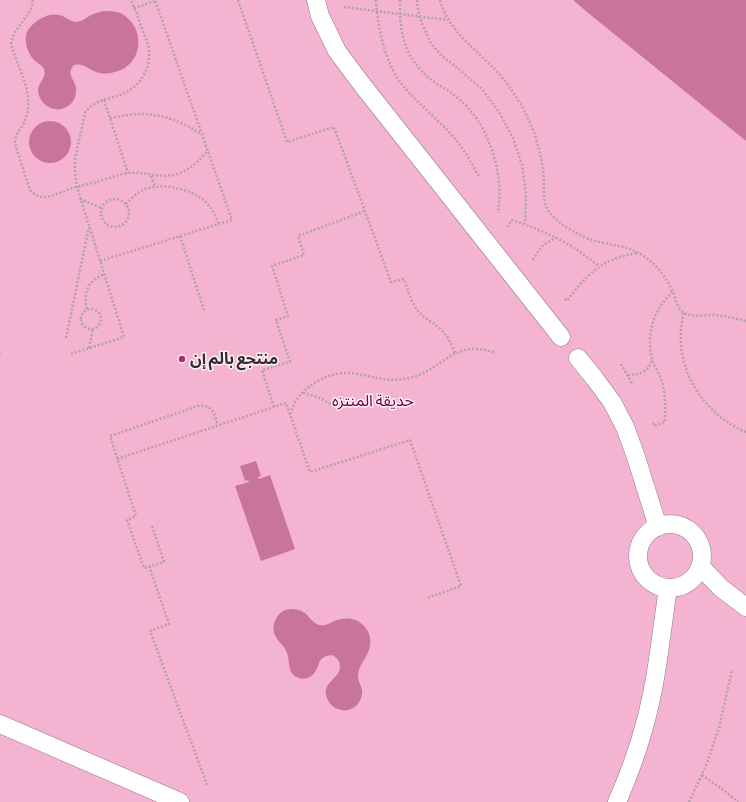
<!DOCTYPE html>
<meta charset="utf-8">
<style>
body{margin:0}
canvas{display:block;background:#f8e0ea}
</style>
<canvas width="746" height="802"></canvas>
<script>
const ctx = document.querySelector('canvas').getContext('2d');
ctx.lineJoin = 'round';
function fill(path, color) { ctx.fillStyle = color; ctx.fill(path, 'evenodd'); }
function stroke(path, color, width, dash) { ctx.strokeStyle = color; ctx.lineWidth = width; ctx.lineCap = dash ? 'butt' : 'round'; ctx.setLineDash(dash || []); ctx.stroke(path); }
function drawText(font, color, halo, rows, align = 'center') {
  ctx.font = font + ' "Alegreya Sans","Noto Sans Arabic",sans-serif'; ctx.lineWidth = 3; ctx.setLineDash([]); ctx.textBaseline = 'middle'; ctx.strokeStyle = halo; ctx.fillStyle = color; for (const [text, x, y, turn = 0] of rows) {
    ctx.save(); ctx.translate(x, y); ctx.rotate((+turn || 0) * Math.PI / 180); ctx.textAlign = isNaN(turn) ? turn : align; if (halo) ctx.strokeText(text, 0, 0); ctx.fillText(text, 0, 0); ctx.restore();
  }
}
fill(new Path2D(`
 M0,0H573L746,141V802H0Z`), '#f4b3d0');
fill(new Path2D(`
 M573,0H746V141L587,12Z
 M104,11C111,11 119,11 125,16C144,29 143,60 121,70C114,72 107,75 100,73C90,71 84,62 74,65C67,73 72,77 75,84C78,92 75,102 68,106C56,115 38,105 38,89C39,82 47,77 44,69C42,65 36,62 33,59C27,52 23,39 28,30C34,21 48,12 59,15C65,16 71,22 76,22C82,22 87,17 93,14C96,13 100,12 104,11Z
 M29 142a21 21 0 1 1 42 0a21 21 0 1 1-42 0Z
 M256,461L261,476L258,477L259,479L270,475L295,549L261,561L235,486L249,482L248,480L245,481L240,466Z
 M294,609C297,610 301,610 303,612C309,615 312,623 319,625C325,626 329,624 334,621C344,617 356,617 364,626C369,632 371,637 370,645C369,657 358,664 358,676C358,681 361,685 362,690C363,697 359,705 353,708C348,711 343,711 338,709C334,708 331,705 329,702C318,683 338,681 340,668C340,664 339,659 335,657C333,655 330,655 327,656C317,659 320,666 315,672C311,678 303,681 297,677C287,673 290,661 287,653C285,646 278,642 275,635C271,627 276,614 285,610C288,609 291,609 294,609Z`), '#c9749d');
const lane = new Path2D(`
 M316,0L320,16L337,51L360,82L561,337
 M578,358L595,379L612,402L625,427L635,454L658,527
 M638 556a32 32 0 1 1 64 0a32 32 0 1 1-64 0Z
 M700,566L721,588L746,607
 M0,724L180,802
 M617,802C628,777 637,753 644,727C657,682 661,634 668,588`);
stroke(lane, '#8f7a83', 19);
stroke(new Path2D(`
 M33,0C32,17 13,27 11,43C16,65 31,86 28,110C27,115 25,120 23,125C19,131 14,137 15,144L30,190C34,194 38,197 43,197C51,197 59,193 67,190C75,187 84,185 93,183C104,180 116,175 128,173C145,171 159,179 177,174C190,170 199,161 208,150
 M238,0L287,142L334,127L391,282L404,279C408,290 411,302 418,311C425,319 431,321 438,327C447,334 451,343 455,353
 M376,0C377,25 385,61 400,82C414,100 432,114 448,131C461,144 470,160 479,177
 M400,0C399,34 405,60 433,81C436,84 440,86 444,88C451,92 464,103 469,109C487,129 496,157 499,182C500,193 499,203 498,213
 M417,0L419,16L431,44L442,56L455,66L482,89L499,112L513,138L522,165L526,194L525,224
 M440,0C449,33 478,50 500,75C505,81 510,87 514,94C530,116 539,143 543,169C545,181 542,195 546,206C553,223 582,238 599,242C612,245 625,246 637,252C653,260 666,276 673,292C676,299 677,309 684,313C690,317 706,315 713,315C725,316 735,318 746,321
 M344,7L448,20
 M134,8L155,1
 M104,100L128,173
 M110,118C120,116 131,114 141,114C163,114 183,122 201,134
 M151,176L155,186
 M101 213a14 14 0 1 1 28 0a14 14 0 1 1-28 0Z
 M80,199L102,208
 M126,204C131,199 136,193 143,190C152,186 161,186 170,187C188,190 205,196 214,213C216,216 217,221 219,224
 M507,227L512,220C533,227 555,236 574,248C582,253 591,260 599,266
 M180,236L204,310
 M533,260C540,247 543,244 556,238
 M100,261L232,220L155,0
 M565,299L567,301C588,273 602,259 637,253
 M87,309C83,292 88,281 104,274
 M81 319a10 10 0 1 1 20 0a10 10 0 1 1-20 0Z
 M683,313C683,319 681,325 681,332C678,375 707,416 746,432
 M66,338L89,227
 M89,348L93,329
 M0,353V354
 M71,354L124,337L77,187L75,172V159L85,113C93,101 104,100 117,96C136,90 150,74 149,53C149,44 145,37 142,29C139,19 135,10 131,0
 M621,364L632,383
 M628,375C640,375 647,372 652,361
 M303,393L318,397L341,410
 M274,407L262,370L290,362L276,320L288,316L272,266L304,255L298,236L365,211
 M290,414C292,410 293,406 295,402C306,384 330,371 352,373C373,376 386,383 409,378C432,374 446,353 469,349C478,348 487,350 496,353
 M653,423L654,426L665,422C665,409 666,395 662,382C660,374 654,367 652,359C647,341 651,319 662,304C665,300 669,296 672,292
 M117,459L286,403L310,472L410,440L461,586L427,598
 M152,526L164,562L144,568L127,520L136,516L110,436L198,406C213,404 214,414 218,425
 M149,566L169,624L150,631L207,785
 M702,775L726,792L738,802
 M689,802L707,763L719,728L732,670`), '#b4a1a9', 2.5, [2, 2]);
stroke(lane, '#fff', 18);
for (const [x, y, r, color] of [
 [182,359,4,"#ad2a74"]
]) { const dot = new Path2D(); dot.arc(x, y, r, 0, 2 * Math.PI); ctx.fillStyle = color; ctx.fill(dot); stroke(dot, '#fff1f6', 1.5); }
drawText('bold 16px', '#342c2f', '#fff1f6', [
 ["منتجع بالم إن",190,359]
], 'left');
drawText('16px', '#6d0045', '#fff1f6', [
 ["حديقة المنتزه",373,401]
]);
</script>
